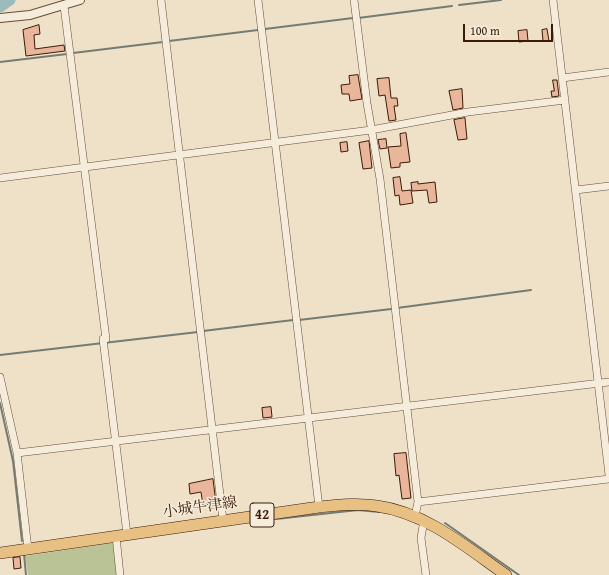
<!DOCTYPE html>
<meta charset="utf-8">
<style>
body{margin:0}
#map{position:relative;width:609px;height:575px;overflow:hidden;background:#efe1c8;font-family:"Gentium Book Plus",serif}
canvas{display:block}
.scale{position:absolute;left:463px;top:24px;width:90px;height:18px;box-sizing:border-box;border:2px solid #3a1b06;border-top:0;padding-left:5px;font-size:12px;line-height:14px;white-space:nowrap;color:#3a1b06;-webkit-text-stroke:3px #f5ecdb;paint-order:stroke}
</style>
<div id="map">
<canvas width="609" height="575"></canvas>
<div class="scale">100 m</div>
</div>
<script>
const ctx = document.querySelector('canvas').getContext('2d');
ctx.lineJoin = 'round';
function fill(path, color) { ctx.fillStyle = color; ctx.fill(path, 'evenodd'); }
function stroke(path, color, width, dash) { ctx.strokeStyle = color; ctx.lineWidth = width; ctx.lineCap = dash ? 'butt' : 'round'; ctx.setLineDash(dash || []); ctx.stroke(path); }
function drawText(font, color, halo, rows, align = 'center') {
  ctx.font = font + ' "Gentium Book Plus","Noto Serif JP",serif'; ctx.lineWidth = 3; ctx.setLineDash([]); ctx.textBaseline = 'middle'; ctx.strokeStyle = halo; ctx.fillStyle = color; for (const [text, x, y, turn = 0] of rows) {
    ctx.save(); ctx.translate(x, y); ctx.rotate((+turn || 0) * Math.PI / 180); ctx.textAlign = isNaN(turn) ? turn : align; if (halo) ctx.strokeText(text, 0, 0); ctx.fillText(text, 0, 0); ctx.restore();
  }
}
fill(new Path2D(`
 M113,543L117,575H28L25,556Z`), '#b9c396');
stroke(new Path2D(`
 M459,5L501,0
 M358,18L452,6
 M265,29L353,18
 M169,41L258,30
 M73,53L163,42
 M0,62L67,54
 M397,308L531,290
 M299,320L391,309
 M203,331L293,320
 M0,355L198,332
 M0,403L13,461L22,541
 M276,519L358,510L379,512
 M445,523L519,575
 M24,554L26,575`), '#747c73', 2);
stroke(new Path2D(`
 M0,7L10,0`), '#9bbcbc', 11);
const building = new Path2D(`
 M39,25L40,34L34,35L35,49L64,45L65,51L26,56L23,30Z
 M547,29L549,41H543L542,30Z
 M527,30L528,41L519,42L518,31Z
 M358,75L362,99L350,101L349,94H342L341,85L350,84L349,76Z
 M389,78L391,98H397L398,106H394L396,120L389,121L385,95L379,96L377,79Z
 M553,80H557L559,96L552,97L551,91H554Z
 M462,89L463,108L453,110L449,91Z
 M465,118L467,139L458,140L454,120Z
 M406,133L410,162L400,163V167L391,168L388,147L401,146L400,134Z
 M386,139L387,148L380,149L378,140Z
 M369,141L372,168L363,169L359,143Z
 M347,142L348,151L341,152L340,143Z
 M400,177L402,191L411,190L413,203L400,205L399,195L395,196L393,178Z
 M418,182V184L435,182L437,202L429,203L427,190L412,191L411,183Z
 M271,407L272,417L263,418L262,408Z
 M406,453L411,498L402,499L399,475L396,476L394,454Z
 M213,479L216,503L203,505L201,492L190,494L189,484Z
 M20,557L21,568L14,569L13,558Z`);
fill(building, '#e9b59b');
stroke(building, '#3a1b06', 1);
const minor = new Path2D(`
 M161,0L223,520
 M258,0L319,507
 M354,0L367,103L380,179L418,502L415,516
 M553,0L609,475
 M64,6L106,339
 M562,78L609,72
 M0,178L371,130L468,112L565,100
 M576,190L609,186
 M103,339L127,534
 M0,377L17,453L28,549
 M17,453L609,382
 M418,502L609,479
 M424,520L421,538L426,575
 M116,536L120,575`);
const tertiary = new Path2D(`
 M0,18L30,15L80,0`);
const primary = new Path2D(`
 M0,553L319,507C339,505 358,503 377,506C427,513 466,547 506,575`);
stroke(minor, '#674c36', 8);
stroke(tertiary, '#674c36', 10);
stroke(primary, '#3a1b06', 12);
stroke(minor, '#f5ecdb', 7);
stroke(tertiary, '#f5ecdb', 8);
stroke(primary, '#e8c084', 11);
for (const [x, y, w] of [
 [262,515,24]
]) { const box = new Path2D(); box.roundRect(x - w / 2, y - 12, w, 24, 3); ctx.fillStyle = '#f5ecdb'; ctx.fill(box); stroke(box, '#3a1b06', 1); }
drawText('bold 14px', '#3a1b06', null, [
 ["42",262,515]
]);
drawText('15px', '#3a1b06', '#f5ecdb', [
 ["小城牛津線",200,508,-8]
]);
</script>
